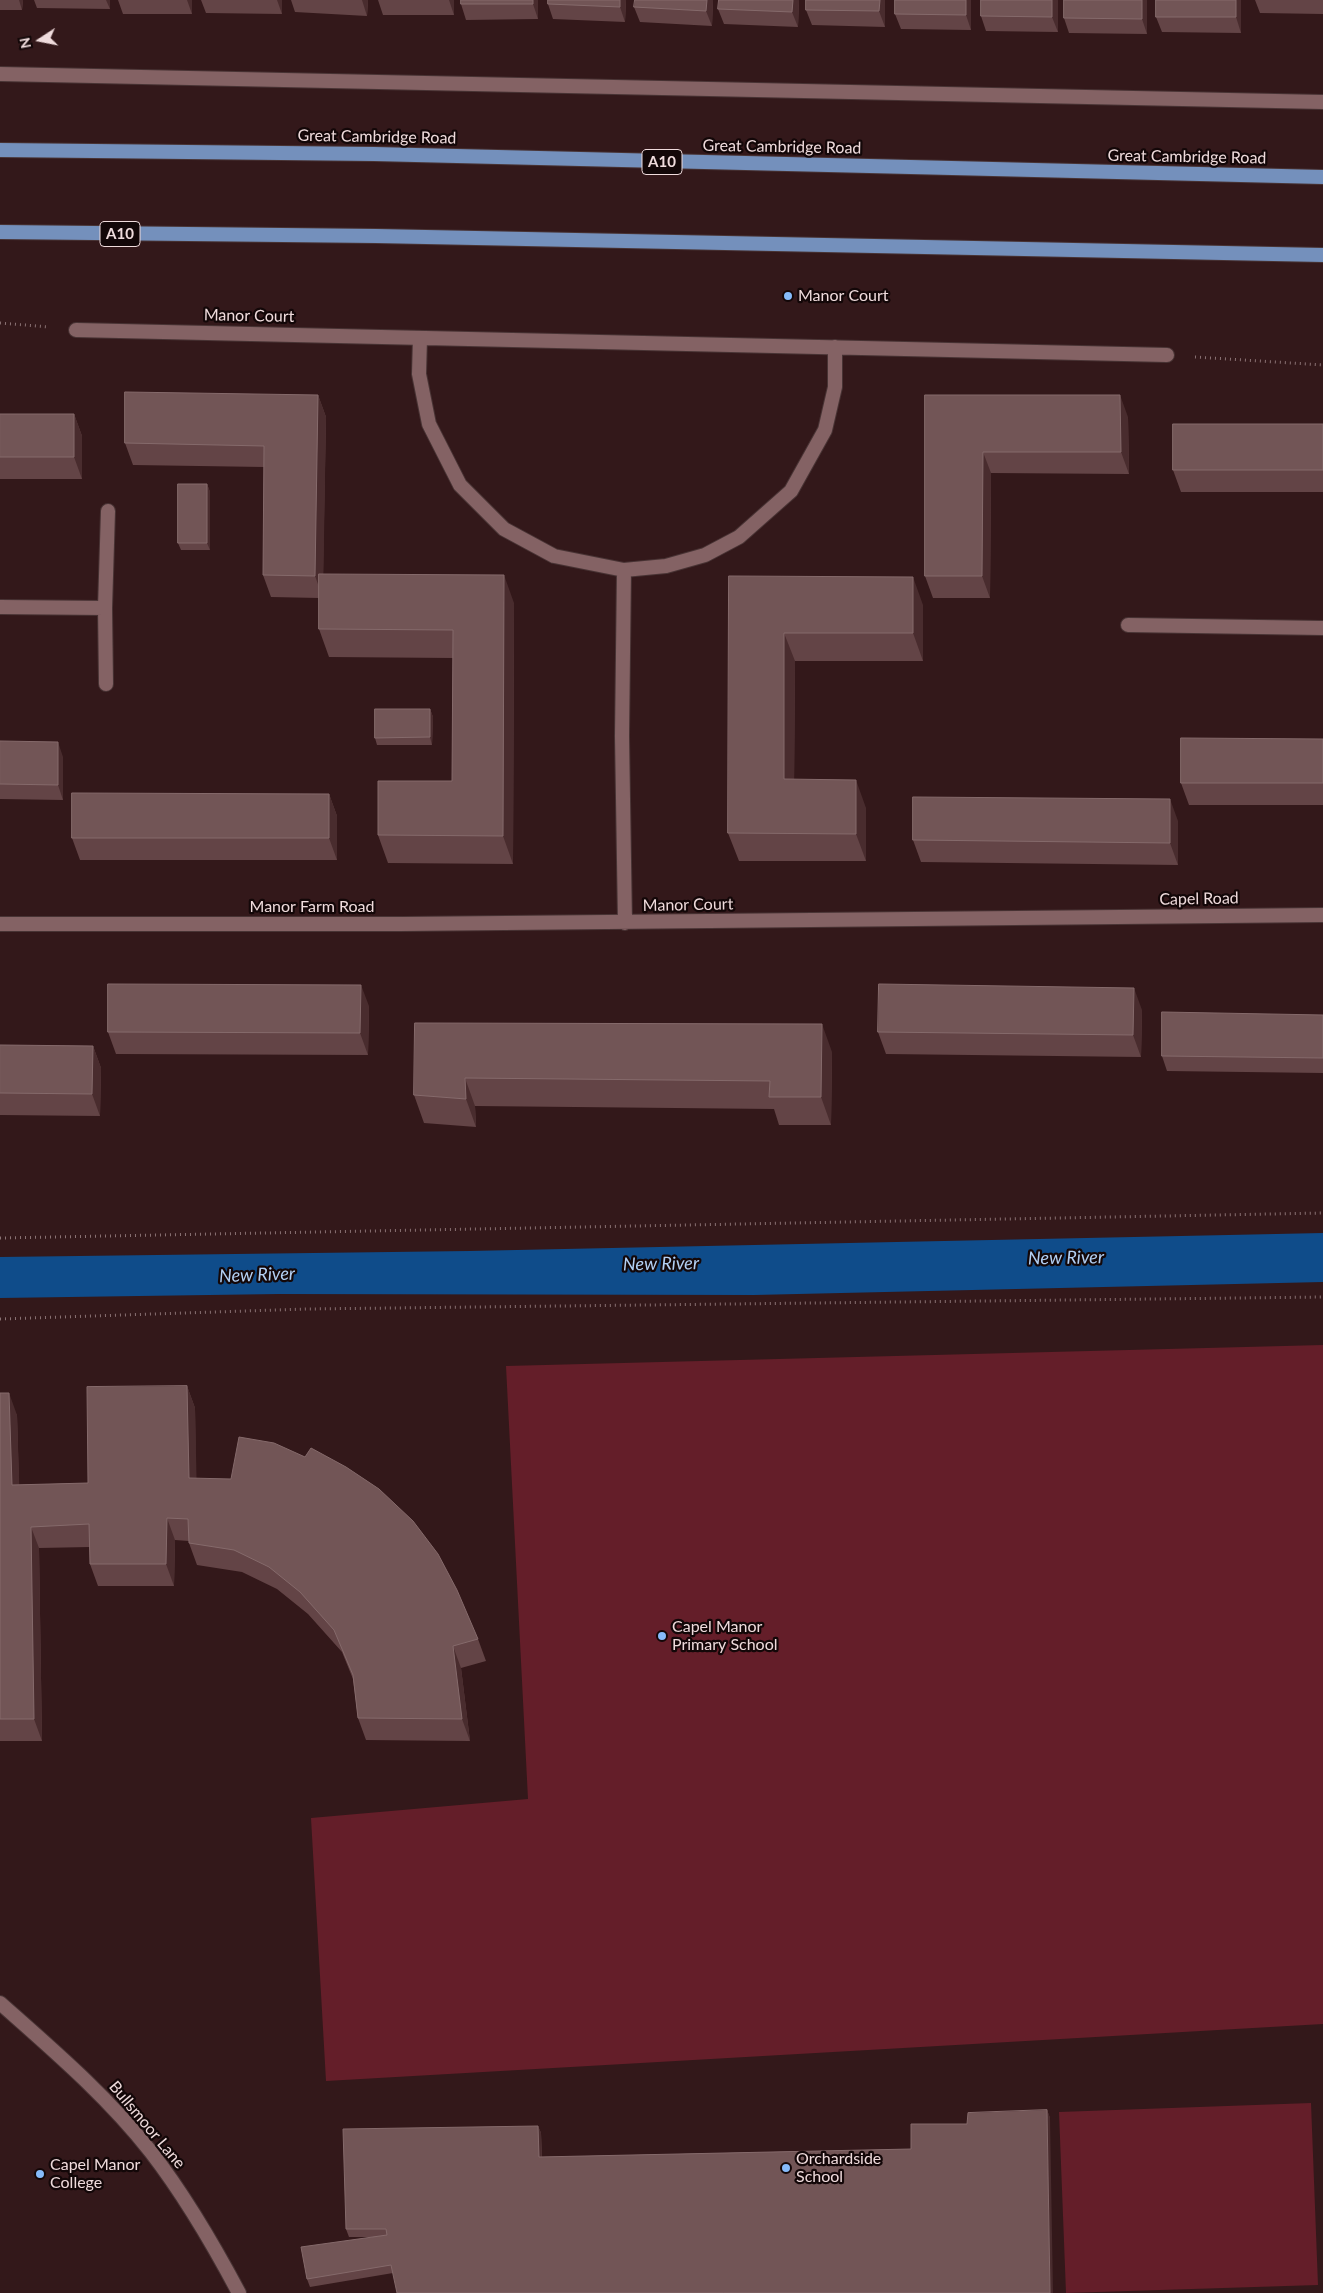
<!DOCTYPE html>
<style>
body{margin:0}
#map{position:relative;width:1323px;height:2293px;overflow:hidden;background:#33181a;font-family:Lato,sans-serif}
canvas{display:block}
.north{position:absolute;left:15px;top:15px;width:50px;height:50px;-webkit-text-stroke:4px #130708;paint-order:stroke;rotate:259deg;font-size:14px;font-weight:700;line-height:20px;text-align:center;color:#efdbdc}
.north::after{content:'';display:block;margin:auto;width:18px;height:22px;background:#efdbdc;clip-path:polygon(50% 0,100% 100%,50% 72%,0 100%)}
</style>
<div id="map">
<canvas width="1323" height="2293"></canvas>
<div class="north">N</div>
</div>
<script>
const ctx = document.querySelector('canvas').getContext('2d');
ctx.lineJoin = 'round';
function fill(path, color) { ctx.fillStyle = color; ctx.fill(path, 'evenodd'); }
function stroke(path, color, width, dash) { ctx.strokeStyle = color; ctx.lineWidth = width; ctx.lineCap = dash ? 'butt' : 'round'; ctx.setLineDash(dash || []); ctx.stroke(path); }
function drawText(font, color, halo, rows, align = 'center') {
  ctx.font = font + ' Lato,sans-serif'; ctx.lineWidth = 4.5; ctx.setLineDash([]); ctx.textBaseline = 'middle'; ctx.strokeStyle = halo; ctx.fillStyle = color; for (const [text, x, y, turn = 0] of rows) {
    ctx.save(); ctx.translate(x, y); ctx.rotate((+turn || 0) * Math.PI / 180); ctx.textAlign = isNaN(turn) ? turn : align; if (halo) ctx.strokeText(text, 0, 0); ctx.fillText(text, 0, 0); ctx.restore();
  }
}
fill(new Path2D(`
 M1323,1345V2024L326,2081L311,1818L528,1799L506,1366Z
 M1311,2103L1318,2285L1066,2293L1059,2112Z`), '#641e29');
fill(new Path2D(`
 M1323,1233V1282L754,1295L279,1294L0,1298V1257L469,1251Z`), '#0f4c8a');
const service = new Path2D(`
 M0,74L1323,102
 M0,607L105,608
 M1128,625L1323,628
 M106,684L105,608L108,511`);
const minor = new Path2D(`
 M76,330L1167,355
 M420,338L419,374L429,424L460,485L504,529L554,556L624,570L666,566L705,555L739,537L791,491L825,430L835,387V347
 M624,570L622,736L625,923
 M0,924H402L1323,915
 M0,2003C53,2050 107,2096 151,2152C185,2196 213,2244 239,2293`);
const trunk = new Path2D(`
 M0,150L374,154L1323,177
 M0,232L376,236L1323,255`);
stroke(service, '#483334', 16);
stroke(minor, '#483334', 16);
stroke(trunk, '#483334', 16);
stroke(new Path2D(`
 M0,323L49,327
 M1195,357L1323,365
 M0,1238L1323,1213
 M0,1319L307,1309L1323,1297`), '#8a7274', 3, [1, 4]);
stroke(service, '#846264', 14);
stroke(minor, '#846264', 14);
stroke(trunk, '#7490bc', 14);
fill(new Path2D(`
 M0,0H23L22,10H0Z
 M34,0H110V9L37,8Z
 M118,0H192V14H123Z
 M201,0H282V14L206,13Z
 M291,0H368L367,16L295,12Z
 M378,0H454V15H383Z
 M461,0H538V19L466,20L461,4Z
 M548,0H626L625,22L553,19L548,4Z
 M713,0L712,26L640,22L634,7Z
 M719,0H799L798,27L724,24L718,9Z
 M806,0H885V27L812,25L806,10Z
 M895,0H971V30L901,29L895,14Z
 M981,0H1058V32L986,31L981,16Z
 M1147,0V34L1069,33L1064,18Z
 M1156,0H1241V33L1162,32L1156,17Z
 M1255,0H1323V14L1260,13Z
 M318,395L326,417L323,574L514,603L513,864L388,863L378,835L452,781L453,658L329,657L319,629V598L271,597L263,575L264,467L133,465L125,443Z
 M925,395L1128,417L1129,474L991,473L990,598H933L925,576Z
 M0,414H74L82,436V479H0Z
 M1323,424V492H1181L1173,470Z
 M207,484L210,492V550H181L178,543Z
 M729,576L923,605V661H795L794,779L866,808V861H739L728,833Z
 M430,709L433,717L432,745H377L375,738Z
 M1323,739V805H1189L1181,783Z
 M0,741L63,757V800L0,799Z
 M329,794L337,816V860H80L72,838Z
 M1178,821V865L921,862L913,840Z
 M369,1006L368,1055L116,1054L108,1032Z
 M1142,1010L1141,1057L886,1054L878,1032Z
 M1323,1015V1073L1167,1071L1162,1056Z
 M415,1023L832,1052L831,1125H779L774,1109L475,1106L476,1127L424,1123L414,1095Z
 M0,1045L93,1046L101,1068L100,1116L0,1115Z
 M187,1386L195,1408L196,1478L478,1639L486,1661L461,1668L470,1741L366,1740L358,1718L353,1679L342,1652L308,1614L277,1589L242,1572L197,1565L189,1543V1541L175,1540L174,1586H98L90,1564V1547L39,1548L42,1741H0V1393L17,1415L19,1485L88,1483Z
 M1047,2110L1050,2118L393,2273L310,2287L307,2279L374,2237H349L346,2229L538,2126L541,2133L542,2157L911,2149L967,2124Z`), '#634446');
fill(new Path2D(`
 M19,0H23L22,10Z
 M106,0H110V9Z
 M187,0H192V14Z
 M277,0H282V14Z
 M362,0H368L367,16Z
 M449,0H454V15Z
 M533,0H538V19L533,4Z
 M620,0H626L625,22L620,7Z
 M707,0H713L712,26L706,11Z
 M793,0H799L798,27L792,12Z
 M880,0H885V27L879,11Z
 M966,0H971V30L966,15Z
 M1052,0H1058V32L1052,17Z
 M1142,0H1147V34L1142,19Z
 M1236,0H1241V33L1236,17Z
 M318,395L326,417L323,598L315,576Z
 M1120,395L1128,417L1129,474L1121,452Z
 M74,414L82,436V479L74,457Z
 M983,452L991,473L990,598L982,576Z
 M207,484L210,492V550L207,543Z
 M504,575L514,603L513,864L503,836Z
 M913,577L923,605V661L913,633Z
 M784,633L795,661L794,807L784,779Z
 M430,709L433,717L432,745L430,737Z
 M58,742L63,757V800L58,785Z
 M856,780L866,808V861L856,834Z
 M329,794L337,816V860L329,838Z
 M1170,799L1178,821V865L1170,843Z
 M361,985L369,1006L368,1055L360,1033Z
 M1134,988L1142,1010L1141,1057L1133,1035Z
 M822,1024L832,1052L831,1125L821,1097Z
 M93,1046L101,1068L100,1116L92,1094Z
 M465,1078L475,1106L476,1127L466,1099Z
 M187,1386L195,1408L197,1500L189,1478Z
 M9,1393L17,1415L20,1507L12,1485Z
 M167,1518L175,1540L174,1586L166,1564Z
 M31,1527L39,1548L42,1741L34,1719Z
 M453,1646L461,1668L470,1741L462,1719Z
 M1047,2110L1050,2118L1053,2293H1050Z
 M538,2126L541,2133L542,2165L539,2157Z`), '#492c2e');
const building = new Path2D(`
 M461,0H533V4H461Z
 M548,0H620V7L548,4Z
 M635,0H707L706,11L634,7Z
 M719,0H793L792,12L718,9Z
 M806,0H880L879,11L806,10Z
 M895,0H966V15L895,14Z
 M981,0H1052V17L981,16Z
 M1064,0H1142V19L1064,18Z
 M1156,0H1236V17H1156Z
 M125,392L318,395L315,576L263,575L264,446L125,443Z
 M925,395H1120L1121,452H983L982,576H925Z
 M0,414H74V457H0Z
 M1173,424H1323V470H1173Z
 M178,484H207V543H178Z
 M319,574L504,575L503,836L378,835V781H452L453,630L319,629Z
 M729,576L913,577V633H784V779L856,780V834L728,833Z
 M375,709H430V737L375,738Z
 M1181,738L1323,739V783H1181Z
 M0,741L58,742V785L0,784Z
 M72,793L329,794V838H72Z
 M913,797L1170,799V843L913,840Z
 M108,984L361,985L360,1033L108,1032Z
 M879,984L1134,988L1133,1035L878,1032Z
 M1162,1012L1323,1015V1058L1162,1056Z
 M415,1023L822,1024L821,1097H769L770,1081L465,1078L466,1099L414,1095Z
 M0,1045L93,1046L92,1094L0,1093Z
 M187,1386L189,1478L231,1479L239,1437L274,1443L305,1457L311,1448L346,1467L379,1489L413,1521L438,1554L457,1590L478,1639L453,1646L462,1719L358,1718L353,1675L334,1630L300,1592L269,1567L234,1550L189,1543L188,1519L167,1518L166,1564H90L89,1524L31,1527L34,1719H0V1393H9L12,1485L88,1483L87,1387Z
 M1047,2110L1050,2293H397L391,2265L307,2279L301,2247L387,2235L386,2229H346L343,2129L538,2126L539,2157L911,2149V2124H967L968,2113Z`);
fill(building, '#725556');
stroke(building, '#856a6b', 1);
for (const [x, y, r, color] of [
 [788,296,5,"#86bbfb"],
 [662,1636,5,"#86bbfb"],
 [786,2168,5,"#86bbfb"],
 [40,2174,5,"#86bbfb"]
]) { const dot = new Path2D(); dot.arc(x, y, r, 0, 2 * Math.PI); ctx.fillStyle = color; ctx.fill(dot); stroke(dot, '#130708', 2); }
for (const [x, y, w] of [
 [662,162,40],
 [120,234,40]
]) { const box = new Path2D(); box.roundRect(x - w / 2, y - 12.5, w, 25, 4); ctx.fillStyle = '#130708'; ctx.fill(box); stroke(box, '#efdbdc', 1); }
drawText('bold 15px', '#efdbdc', null, [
 ["A10",662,162],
 ["A10",120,234]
]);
drawText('16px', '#efdbdc', '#130708', [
 ["Great Cambridge Road",377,137,1],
 ["Great Cambridge Road",782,147,1],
 ["Great Cambridge Road",1187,157,1],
 ["Manor Court",249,316,1],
 ["Capel Road",1199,899,-1],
 ["Manor Court",688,905,-1],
 ["Manor Farm Road",312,907],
 ["Bullsmoor Lane",147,2125,50]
]);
drawText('16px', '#efdbdc', '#130708', [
 ["Manor Court",798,296],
 ["Capel Manor",672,1627],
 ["Primary School",672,1645],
 ["Orchardside",796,2159],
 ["School",796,2177],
 ["Capel Manor",50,2165],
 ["College",50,2183]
], 'left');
drawText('italic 18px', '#b3d0f4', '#130708', [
 ["New River",1066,1258,-1],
 ["New River",661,1264,-1],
 ["New River",257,1275,-2]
]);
</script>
